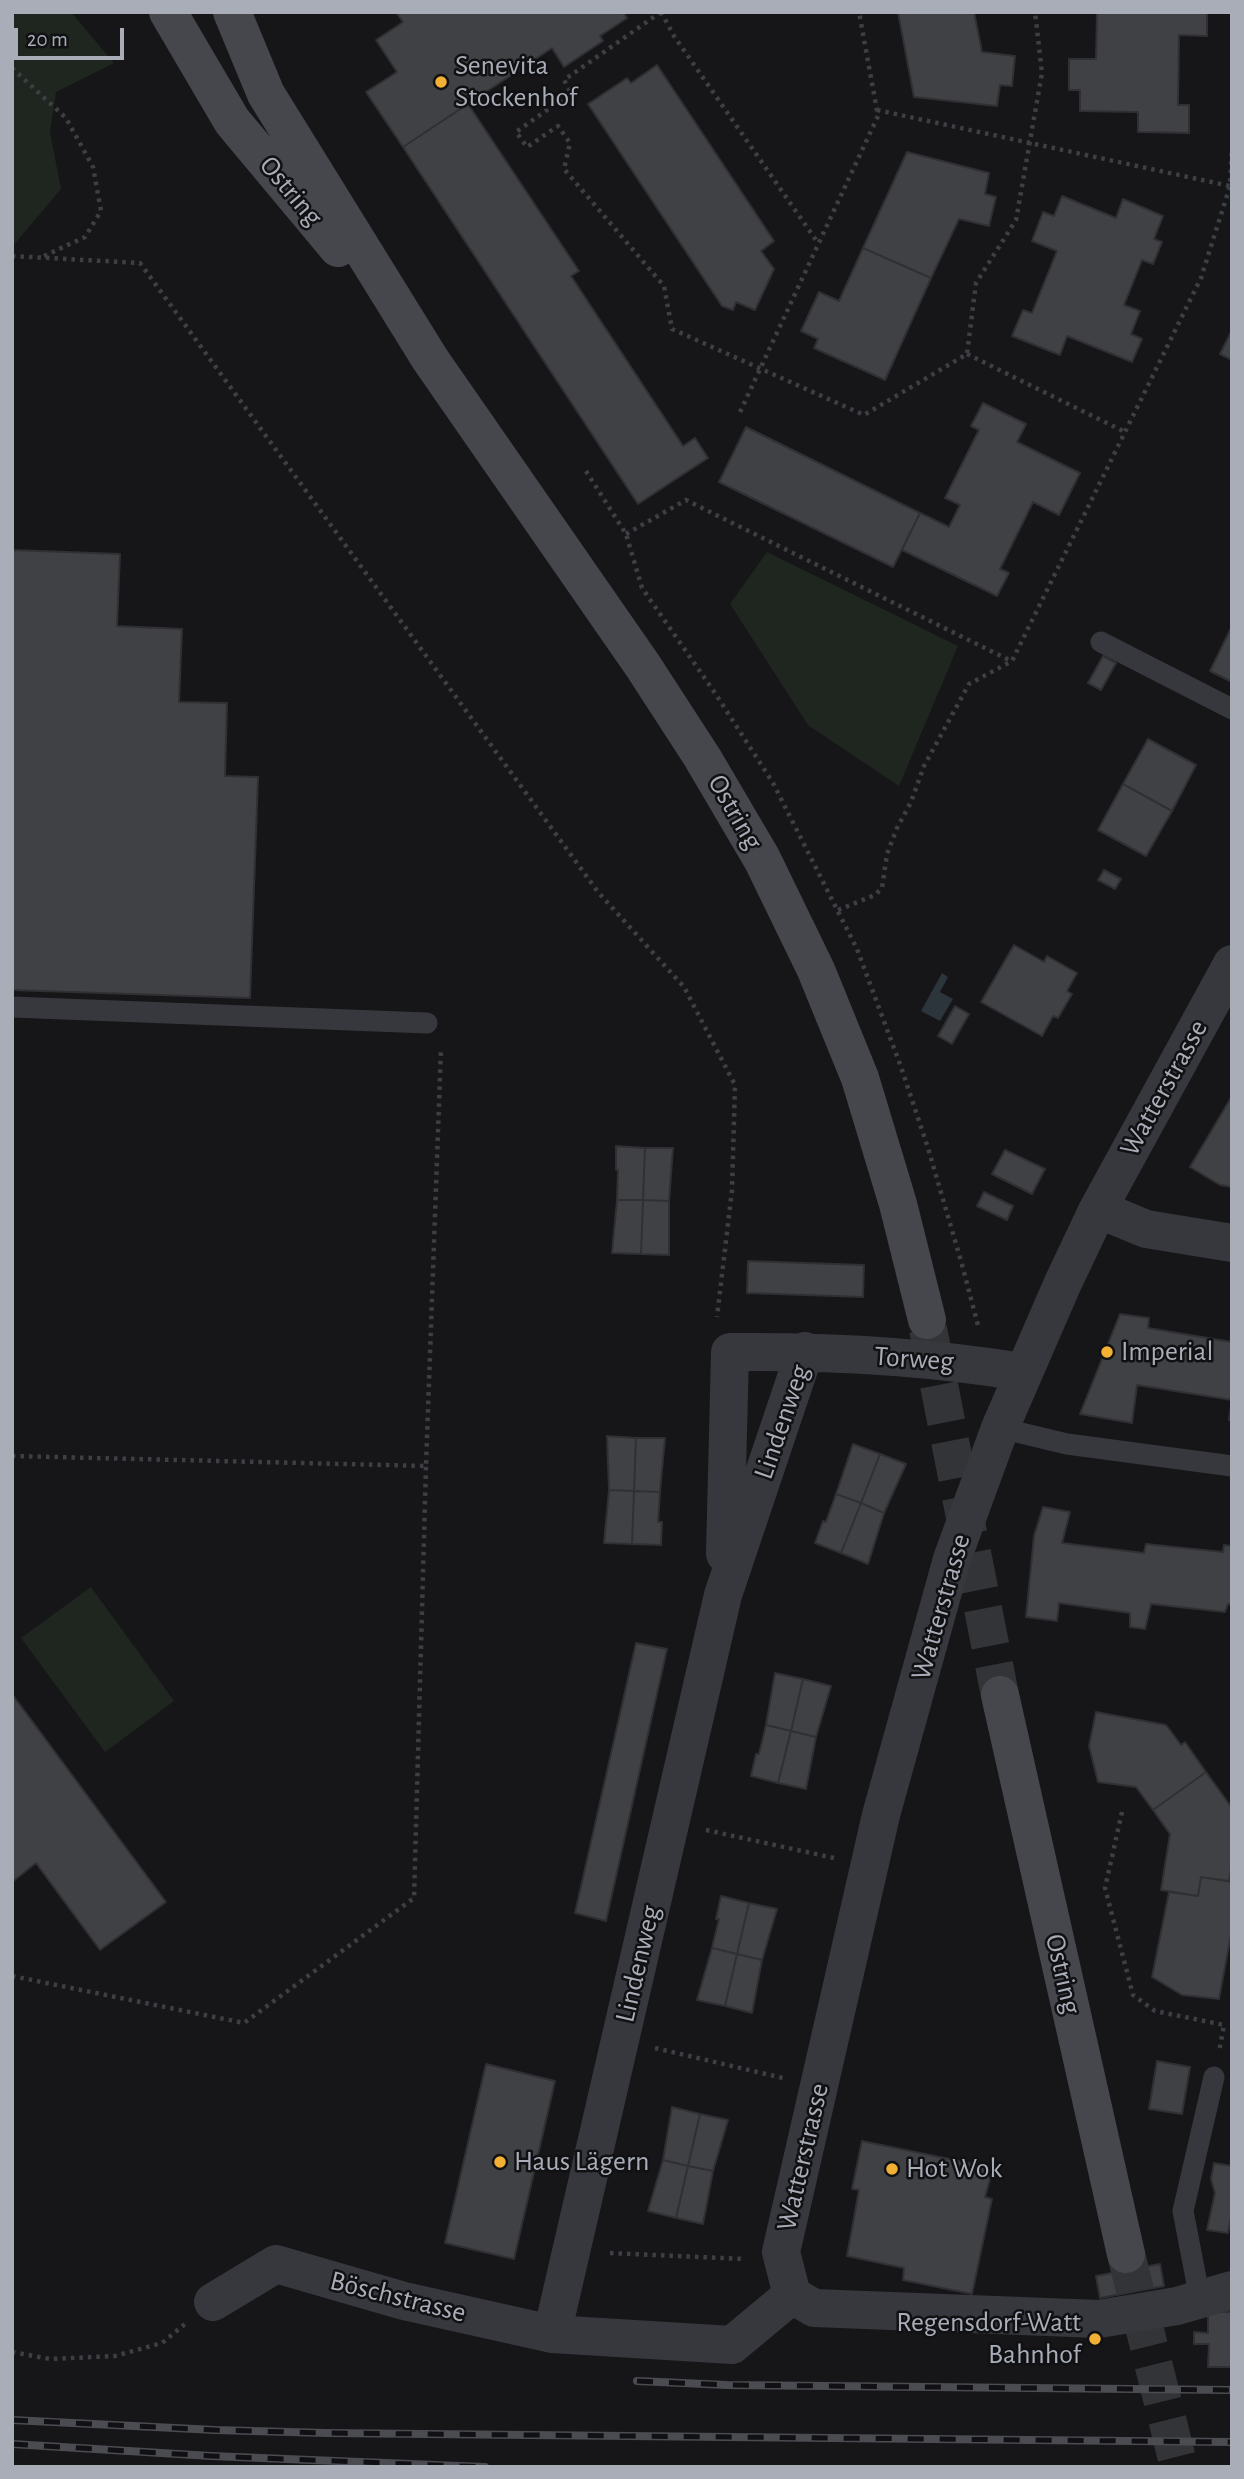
<!DOCTYPE html>
<meta charset="utf-8">
<style>
body{margin:0}
#map{position:relative;width:1244px;height:2479px;overflow:hidden;background:#161618;font-family:"Alegreya Sans",sans-serif}
canvas{display:block}
.frame{position:absolute;inset:0;border:14px solid #a8adb8;pointer-events:none}
.scale{position:absolute;left:14px;top:28px;width:110px;height:32px;box-sizing:border-box;border:4px solid #a8adb8;border-top:0;padding-left:9px;font-size:21px;line-height:24px;white-space:nowrap;color:#a8adb8;-webkit-text-stroke:5px #111113;paint-order:stroke}
</style>
<div id="map">
<canvas width="1244" height="2479"></canvas>
<div class="frame"></div>
<div class="scale">20 m</div>
</div>
<script>
const ctx = document.querySelector('canvas').getContext('2d');
ctx.lineJoin = 'round';
function fill(path, color) { ctx.fillStyle = color; ctx.fill(path, 'evenodd'); }
function stroke(path, color, width, dash) { ctx.strokeStyle = color; ctx.lineWidth = width; ctx.lineCap = dash ? 'butt' : 'round'; ctx.setLineDash(dash || []); ctx.stroke(path); }
function drawText(font, color, halo, rows, align = 'center') {
  ctx.font = font + ' "Alegreya Sans",sans-serif'; ctx.lineWidth = 5; ctx.setLineDash([]); ctx.textBaseline = 'middle'; ctx.strokeStyle = halo; ctx.fillStyle = color; for (const [text, x, y, turn = 0] of rows) {
    ctx.save(); ctx.translate(x, y); ctx.rotate((+turn || 0) * Math.PI / 180); ctx.textAlign = isNaN(turn) ? turn : align; if (halo) ctx.strokeText(text, 0, 0); ctx.fillText(text, 0, 0); ctx.restore();
  }
}
fill(new Path2D(`
 M12,12H71L114,63L56,92L50,132L61,189L12,247Z
 M767,552L958,646L899,786L808,725L730,604Z
 M91,1587L174,1701L105,1752L21,1638Z`), '#1e261f');
fill(new Path2D(`
 M942,973L948,977L940,992L953,999L940,1021L921,1011Z`), '#2c353c');
const building = new Path2D(`
 M396,12H623L627,18L600,36L603,41L564,67L552,48L403,147L366,92L397,72L376,40L403,22Z
 M898,12H974L982,52L1015,56L1012,86L1000,85L997,106L914,97Z
 M1097,12H1207V36L1179,35L1178,105H1189V133L1138,132V112L1080,111V90H1069V59H1096Z
 M657,65L774,241L761,251L774,269L755,310L736,302L733,310L722,306L588,104L627,78L631,83Z
 M468,104L579,271L571,276L683,446L695,438L708,458L638,504L403,147Z
 M907,152L989,173L985,194L996,197L989,226L959,219L931,278L863,248Z
 M1062,196L1116,218L1123,199L1163,216L1154,239L1162,242L1153,264L1142,260L1124,305L1140,311L1131,334L1142,339L1132,362L1067,336L1060,355L1012,336L1023,310L1032,313L1057,251L1032,241L1043,212L1054,216Z
 M863,248L931,278L885,380L814,348L818,339L801,331L819,292L839,301Z
 M1232,330V360L1220,354Z
 M983,403L1026,424L1017,442L1080,473L1059,515L1033,502L1000,569L1009,573L997,596L902,550L920,513L949,527L960,505L945,498L979,430L971,426Z
 M746,427L920,513L893,567L719,482Z
 M12,550L120,554L117,626L182,629L179,702L227,703L225,776L258,777L250,998L12,990Z
 M1232,626V682L1210,671Z
 M1103,656L1116,663L1101,690L1088,683Z
 M1148,739L1196,765L1172,811L1123,784Z
 M1123,784L1172,811L1146,856L1098,830Z
 M1104,870L1121,879L1115,889L1098,880Z
 M1014,945L1044,962L1047,956L1077,973L1067,991L1072,994L1058,1018L1053,1016L1042,1036L981,1002Z
 M955,1006L969,1014L952,1044L938,1036Z
 M1232,1096V1187L1220,1185L1190,1167Z
 M616,1146L645,1148L643,1200H617L618,1170H616Z
 M645,1148H673L669,1201L643,1200Z
 M1005,1150L1045,1169L1032,1194L992,1174Z
 M984,1192L1013,1206L1007,1220L977,1206Z
 M617,1200H643L641,1254L612,1253Z
 M643,1200L669,1201V1255L641,1254Z
 M748,1261L864,1265L863,1297L747,1293Z
 M1120,1314L1149,1318L1148,1328L1232,1342V1420H1229L1232,1400L1137,1385L1132,1423L1080,1414Z
 M607,1436L636,1438L634,1491L609,1490Z
 M636,1438H665L660,1492L634,1491Z
 M853,1444L880,1454L861,1503L836,1494Z
 M880,1454L906,1464L884,1513L861,1503Z
 M609,1490L634,1491L632,1544L604,1543Z
 M634,1491L660,1492L658,1522H662L661,1545L632,1544Z
 M836,1494L861,1503L841,1553L815,1543L823,1521L826,1522Z
 M861,1503L884,1513L868,1564L841,1553Z
 M1043,1507L1070,1512L1062,1543L1144,1553L1146,1544L1223,1552L1224,1545L1232,1546V1604H1228L1225,1612L1151,1604L1145,1629L1130,1627V1613L1059,1603L1057,1621L1026,1617L1034,1536Z
 M636,1643L667,1649L606,1921L575,1913Z
 M775,1673L803,1679L791,1731L766,1725Z
 M803,1679L831,1686L816,1737L791,1731Z
 M12,1694L166,1902L100,1950L36,1863L12,1882Z
 M1096,1712L1166,1725L1181,1745L1185,1742L1206,1772L1153,1810L1136,1787L1098,1782L1089,1746Z
 M766,1725L791,1731L778,1783L751,1776L756,1754H759Z
 M791,1731L816,1737L806,1789L778,1783Z
 M1206,1772L1232,1808V1863L1229,1881L1201,1877L1198,1896L1161,1890L1170,1834L1153,1810Z
 M1201,1877L1232,1882V1929L1219,1999L1182,1995L1152,1977L1169,1892L1198,1896Z
 M721,1896L749,1903L737,1954L712,1948L719,1919H716Z
 M749,1903L777,1909L762,1960L737,1954Z
 M712,1948L737,1954L725,2006L697,2000Z
 M737,1954L762,1960L752,2013L725,2006Z
 M1157,2061L1190,2067L1182,2114L1149,2109Z
 M486,2064L555,2081L514,2259L445,2243Z
 M672,2107L700,2114L688,2166L663,2160Z
 M700,2114L728,2120L713,2171L688,2166Z
 M862,2141L993,2168L985,2197L992,2199L972,2294L903,2280L904,2268L847,2256L859,2190L852,2189Z
 M663,2160L688,2166L676,2218L648,2211Z
 M1214,2163L1232,2166V2212L1228,2233L1207,2230L1215,2193L1211,2179Z
 M688,2166L713,2171L703,2224L676,2218Z
 M1160,2264L1164,2286L1100,2298L1096,2276Z
 M1208,2312H1232V2367H1208L1209,2344H1194V2332L1208,2333Z`);
fill(building, '#404145');
stroke(building, '#303034', 2);
stroke(new Path2D(`
 M928,1329L1000,1695
 M1126,2254L1179,2467`), '#333438', 38, [38, 19]);
stroke(new Path2D(`
 M661,12L564,80L571,93L516,132L527,147L558,126L570,143L564,169L664,286L672,329L864,415L967,354L976,283L1016,220L1042,73L1035,12
 M661,12L674,36L818,243
 M12,68L66,118L93,167L101,211L85,237L44,256
 M877,110L1230,186
 M12,256L140,263L598,892L684,987L735,1085L732,1190L717,1317
 M967,354L1125,432
 M740,412L878,116L859,12
 M586,471L626,534L642,588L715,693L773,783L857,949L901,1067L928,1148L961,1261L979,1329
 M626,534L686,500L1011,661
 M838,910L875,895L882,888L887,854L897,828L911,802L924,766L969,684L1012,661L1201,278L1230,186L1232,149
 M12,1456L426,1466L441,1048
 M1122,1812L1105,1888L1133,1995L1155,2011L1224,2025L1219,2052
 M706,1830L834,1858
 M12,1976L244,2023L414,1898L426,1466
 M655,2048L783,2078
 M610,2253L745,2259
 M12,2352L50,2359L115,2356L162,2343L185,2324`), '#3d3f44', 4.5, [3.5, 5]);
stroke(new Path2D(`
 M1101,642L1232,709
 M12,1007L427,1023
 M1000,1428L1067,1444L1232,1466
 M1200,2299L1183,2211L1214,2077`), '#37383d', 21);
stroke(new Path2D(`
 M1098,1209L1146,1229L1232,1243
 M725,1554L730,1352C827,1351 926,1356 1022,1372
 M792,2295L781,2252L881,1815L952,1559L1000,1428L1062,1285L1098,1209L1232,964
 M792,2295L814,2308L1099,2319L1177,2306L1232,2290
 M213,2302L276,2264L404,2301L552,2334L732,2345L792,2295
 M552,2334L723,1595L805,1351`), '#37383d', 38);
stroke(new Path2D(`
 M168,12L232,121L338,248
 M232,12L266,94L430,359L643,666L702,757L762,859L816,970L860,1078L898,1204L927,1320
 M1000,1695L1126,2254`), '#45474d', 38);
const rail = new Path2D(`
 M637,2381L727,2385L1232,2390
 M12,2420L215,2430L326,2433L1232,2442
 M12,2444L211,2456L485,2467`);
stroke(rail, '#4a4c52', 8);
stroke(rail, '#111113', 5, [16]);
for (const [x, y, r, color] of [
 [441,82,7,"#f2b134"],
 [1107,1352,7,"#f2b134"],
 [500,2162,7,"#f2b134"],
 [892,2169,7,"#f2b134"],
 [1095,2339,7,"#f2b134"]
]) { const dot = new Path2D(); dot.arc(x, y, r, 0, 2 * Math.PI); ctx.fillStyle = color; ctx.fill(dot); stroke(dot, '#111113', 2.5); }
drawText('28px', '#a8adb8', '#111113', [
 ["Senevita",455,66],
 ["Stockenhof",455,98],
 ["Imperial",1121,1352],
 ["Haus Lägern",514,2162],
 ["Hot Wok",906,2169],
 ["Regensdorf-Watt",1081,2323,"right"],
 ["Bahnhof",1081,2355,"right"]
], 'left');
drawText('28px', '#a8adb8', '#111113', [
 ["Ostring",291,191,50],
 ["Ostring",735,812,60],
 ["Watterstrasse",1164,1088,-61],
 ["Torweg",914,1359,4],
 ["Lindenweg",782,1422,-71],
 ["Watterstrasse",941,1607,-74],
 ["Lindenweg",638,1964,-77],
 ["Ostring",1063,1974,77],
 ["Watterstrasse",803,2157,-77],
 ["Böschstrasse",398,2297,14]
]);
</script>
